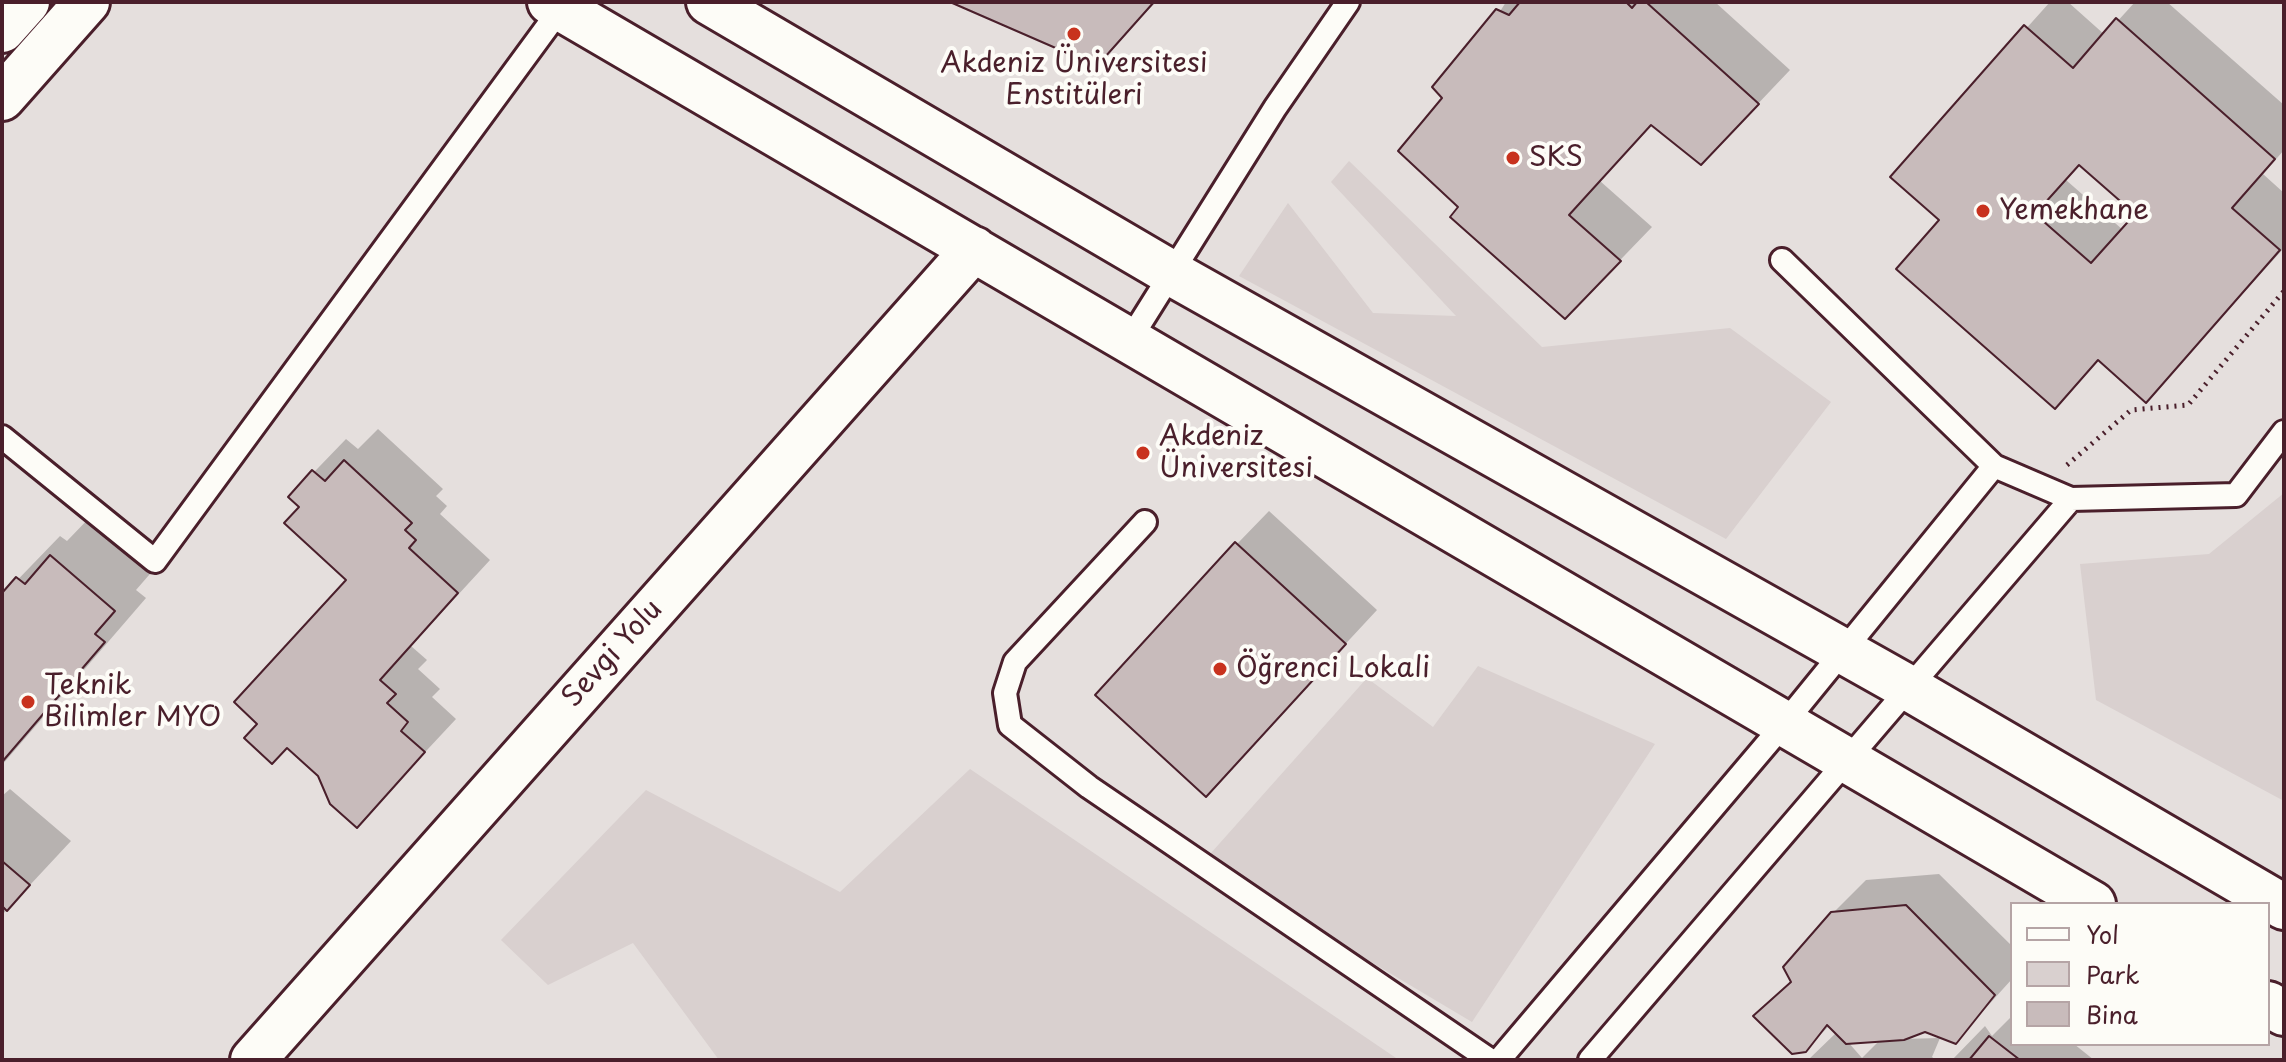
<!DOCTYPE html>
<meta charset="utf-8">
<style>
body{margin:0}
#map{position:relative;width:2286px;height:1062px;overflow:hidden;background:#f2efeb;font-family:"Playpen Sans",sans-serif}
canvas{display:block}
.frame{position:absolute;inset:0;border:4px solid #4a1f2b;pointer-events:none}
.legend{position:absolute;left:2010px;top:902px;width:260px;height:144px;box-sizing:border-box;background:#fdfcf7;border:2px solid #b5a4a5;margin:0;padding:10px 14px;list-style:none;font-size:24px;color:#4a1f2b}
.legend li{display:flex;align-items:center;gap:16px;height:40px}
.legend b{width:40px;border:2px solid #b5a4a5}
</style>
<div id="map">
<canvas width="2286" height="1062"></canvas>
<div class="frame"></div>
<ul class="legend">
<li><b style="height:10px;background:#fdfcf7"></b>Yol</li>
<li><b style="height:22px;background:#d9d0cf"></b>Park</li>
<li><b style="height:22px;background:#c8bbbb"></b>Bina</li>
</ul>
</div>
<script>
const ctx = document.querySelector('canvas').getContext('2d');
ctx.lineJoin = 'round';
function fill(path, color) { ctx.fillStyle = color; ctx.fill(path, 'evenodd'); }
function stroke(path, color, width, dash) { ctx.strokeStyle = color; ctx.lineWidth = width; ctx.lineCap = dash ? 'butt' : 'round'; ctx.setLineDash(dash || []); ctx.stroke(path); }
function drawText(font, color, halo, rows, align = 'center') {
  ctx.font = font + ' "Playpen Sans",sans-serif'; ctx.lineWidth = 8; ctx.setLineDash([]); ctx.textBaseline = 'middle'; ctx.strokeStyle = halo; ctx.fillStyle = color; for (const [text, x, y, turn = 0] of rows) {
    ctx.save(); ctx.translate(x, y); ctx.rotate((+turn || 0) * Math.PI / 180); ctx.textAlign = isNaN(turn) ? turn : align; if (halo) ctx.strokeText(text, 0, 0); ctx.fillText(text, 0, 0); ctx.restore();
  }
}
fill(new Path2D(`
 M2,2H2284V1060H2ZM2012,904H2268V1044H2012Z`), '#e5dfdd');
fill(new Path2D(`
 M1349,161L1542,347L1730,328L1831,402L1726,539L1239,276L1288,203L1373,313L1456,316L1331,182Z
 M2284,493V801L2096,700L2080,564L2209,554Z
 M1478,666L1655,744L1472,1022L1203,862L1367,678L1433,727Z
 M970,769L1399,1060H719L633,943L548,985L501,940L646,790L840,892Z`), '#d9d0cf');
fill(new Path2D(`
 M955,2H1156L1096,63Z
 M1506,2H1715L1790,70L1733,130L1652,124L1600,181L1652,227L1598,283L1461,207L1445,98Z
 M2050,2H2068L2105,35L2135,2H2167L2284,105V150L2263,174L2284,193V248L2146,400L2100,359L2055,406L1942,220L1893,177ZM2081,164L2138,214L2123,230L2066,180Z
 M378,429L443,489L436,496L447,506L440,514L490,560L411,646L427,660L418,669L440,689L432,697L456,719L356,826L319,775L260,724L349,580L302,506L291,496L346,439L358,449Z
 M1269,511L1377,610L1206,794L1237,544Z
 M94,513L156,567L136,590L146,598L2,765V596L60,536L67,541Z
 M10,789L71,841L2,915V796Z
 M1939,874L2012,946V979L1955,1042L1926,1030L1901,1039L1940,1038L1932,1057L1936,1060H1808L1837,1032L1830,1025L1805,1050L1756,1016L1792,980L1832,914L1866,880ZM1881,1039L1862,1058L1848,1042Z
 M2012,1016V1044H2074L2094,1060H1952L1985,1026L1992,1036Z`), '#0003');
const building = new Path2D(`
 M950,2H1154L1097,66Z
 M1520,2H1626L1632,8L1637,2H1646L1759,104L1701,165L1651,125L1569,215L1621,261L1565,319L1450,217L1458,207L1398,151L1442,98L1432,87L1496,9L1509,15Z
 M2116,18L2275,159L2232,208L2280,250L2146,403L2098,360L2055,409L1896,269L1939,220L1890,177L2024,25L2073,68ZM2079,165L2135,214L2091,263L2035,214Z
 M344,460L412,523L405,530L416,540L409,548L458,593L380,680L396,694L387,703L408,722L401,731L425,752L357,828L330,804L318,776L287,748L272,764L244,738L257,724L234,702L346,580L284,523L299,507L288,497L312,470L325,481Z
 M1235,542L1346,644L1206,797L1095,695Z
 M50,555L115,611L95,634L105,642L2,762V593L16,577L25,584Z
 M2,861L30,885L7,911L2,906Z
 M1906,905L1995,995L1956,1044L1925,1032L1904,1040L1846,1044L1827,1025L1806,1052L1792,1054L1753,1016L1791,982L1783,967L1831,912Z
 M1989,1036L2020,1060H1969Z`);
fill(building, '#c8bbbb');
stroke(building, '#4a1f2b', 2);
const lane = new Path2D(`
 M1782,260L1994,466L2071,499L2236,495L2284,432
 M1129,341L1275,108L1348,2
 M2,437L155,561L561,8
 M1145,522L1015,662L1005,693L1010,725L1089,787L1490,1060
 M1499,1060L1783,725L1994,466
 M1590,1060L2071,499`);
const street = new Path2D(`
 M550,2L2093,904
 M709,2L1173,274L1907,687L2284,907
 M2,30L27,2
 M2,98L87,2
 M2268,1004L2284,1013
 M253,1060L974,249`);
stroke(lane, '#4a1f2b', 28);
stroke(street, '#4a1f2b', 50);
stroke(new Path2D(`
 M2067,465L2131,410L2188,405L2284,291`), '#4a1f2b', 5, [2, 6]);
stroke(lane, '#fdfcf7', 22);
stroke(street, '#fdfcf7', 44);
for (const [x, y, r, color] of [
 [1074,34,8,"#c8321e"],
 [1513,158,8,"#c8321e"],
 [1983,211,8,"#c8321e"],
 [1143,453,8,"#c8321e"],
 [1220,669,8,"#c8321e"],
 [28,702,8,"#c8321e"]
]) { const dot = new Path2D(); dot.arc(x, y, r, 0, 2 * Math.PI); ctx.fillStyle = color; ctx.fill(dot); stroke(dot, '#fdfcf7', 3); }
drawText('28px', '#4a1f2b', '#fdfcf7', [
 ["Akdeniz Üniversitesi",1074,64,"center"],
 ["Enstitüleri",1074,96,"center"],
 ["SKS",1529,158],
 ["Yemekhane",1999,211],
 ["Akdeniz",1159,437],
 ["Üniversitesi",1159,469],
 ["Öğrenci Lokali",1236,669],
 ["Teknik",44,686],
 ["Bilimler MYO",44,718]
], 'left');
drawText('28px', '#4a1f2b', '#fdfcf7', [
 ["Sevgi Yolu",613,654,-48]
]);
</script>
